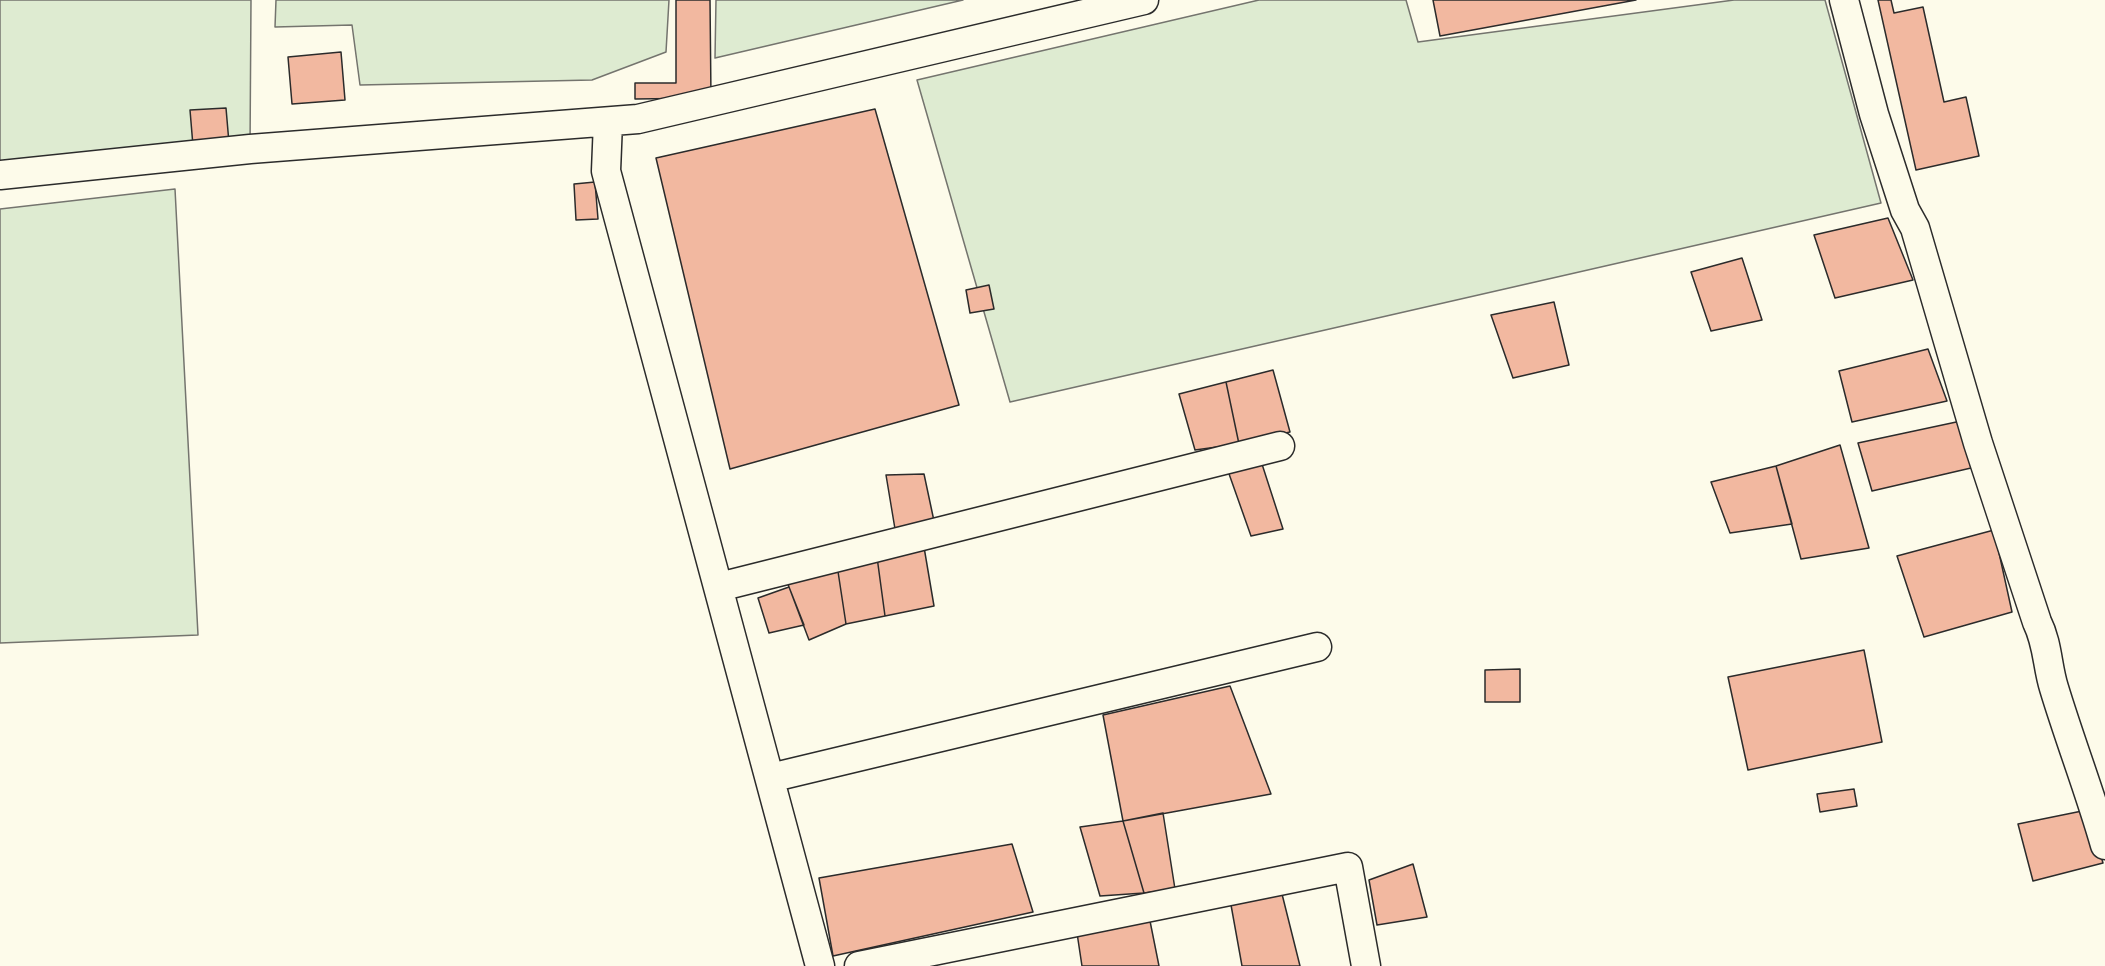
<!DOCTYPE html>
<style>
body{margin:0}
canvas{display:block;background:#fdfbea}
</style>
<canvas width="2105" height="966"></canvas>
<script>
const ctx = document.querySelector('canvas').getContext('2d');
ctx.lineJoin = 'round';
function fill(path, color) { ctx.fillStyle = color; ctx.fill(path, 'evenodd'); }
function stroke(path, color, width, dash) { ctx.strokeStyle = color; ctx.lineWidth = width; ctx.lineCap = dash ? 'butt' : 'round'; ctx.setLineDash(dash || []); ctx.stroke(path); }
const green = new Path2D(`
 M0,0H251L250,149L0,175Z
 M276,0H669L666,52L592,80L360,85L352,25L275,27Z
 M716,0H963L715,58Z
 M1259,0H1406L1418,42L1734,0H1825L1881,203L1010,402L917,80Z
 M175,189L198,635L0,643V209Z`);
fill(green, '#deebd1');
stroke(green, '#74746e', 1.5);
const building = new Path2D(`
 M676,0H710L711,98L635,99V83H676Z
 M1433,0H1636L1440,36Z
 M1878,0H1891L1894,13L1923,7L1944,102L1966,97L1979,156L1916,170Z
 M341,52L345,100L292,104L288,57Z
 M226,108L229,143L193,146L190,110Z
 M875,109L959,405L730,469L656,158Z
 M595,182L598,219L576,220L574,184Z
 M1888,218L1913,280L1835,298L1814,235Z
 M1742,258L1762,320L1711,331L1691,272Z
 M989,285L994,309L970,313L966,290Z
 M1554,302L1569,365L1513,378L1491,315Z
 M1928,349L1947,401L1852,422L1839,371Z
 M1273,370L1290,432L1239,444L1226,382Z
 M1226,382L1239,444L1195,450L1179,394Z
 M1961,421L1971,468L1872,491L1858,443Z
 M1840,445L1869,548L1801,559L1776,466Z
 M1261,461L1283,529L1251,536L1228,471Z
 M1776,466L1792,524L1730,533L1711,482Z
 M924,474L934,521L895,529L886,475Z
 M1994,530L2012,612L1924,637L1897,556Z
 M924,547L934,606L885,616L877,557Z
 M877,557L885,616L846,624L837,565Z
 M837,565L846,624L809,640L786,579Z
 M789,587L804,625L769,633L758,598Z
 M1864,650L1882,742L1748,770L1728,677Z
 M1520,669V702H1485V670Z
 M1230,686L1271,794L1123,821L1103,715Z
 M1854,789L1857,806L1820,812L1817,794Z
 M2087,810L2103,863L2033,881L2018,824Z
 M1163,813L1175,889L1144,893L1123,821Z
 M1123,821L1144,893L1100,896L1080,827Z
 M1012,844L1033,912L833,956L819,878Z
 M1413,864L1427,917L1377,925L1369,880Z
 M1282,894L1300,966H1242L1231,905Z
 M1150,921L1159,966H1082L1077,933Z`);
fill(building, '#f2b8a0');
stroke(building, '#2b2b2b', 1.5);
const street = new Path2D(`
 M1844,0L1874,114L1905,210L1915,228L1978,443L2037,622C2048,644 2047,666 2054,688C2070,741 2090,792 2105,845
 M608,122L606,171L820,966
 M0,175L250,149L638,119L1144,0
 M719,587L1280,446
 M770,778L1317,647
 M859,966L1348,867L1366,966`);
stroke(street, '#2b2b2b', 31);
stroke(street, '#fdfbea', 28);
</script>
